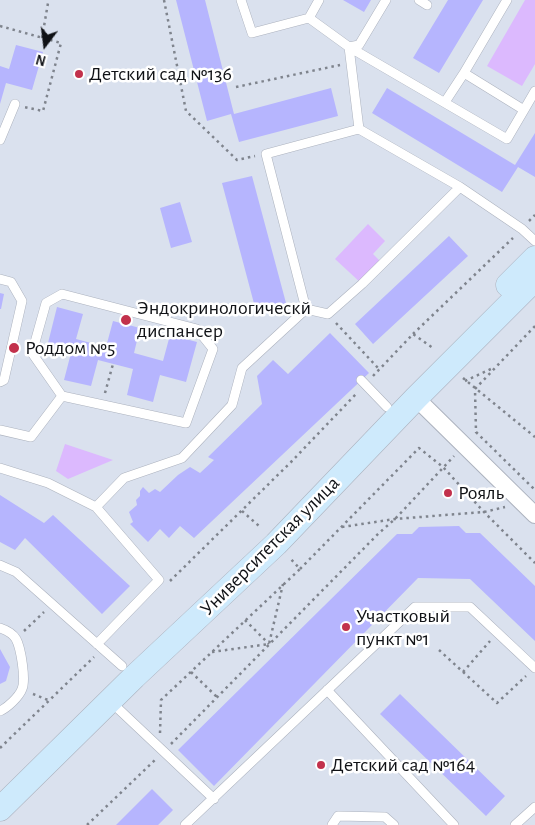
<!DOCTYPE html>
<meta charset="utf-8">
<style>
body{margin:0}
#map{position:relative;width:535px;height:825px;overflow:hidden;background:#dae1ee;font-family:"Alegreya Sans",sans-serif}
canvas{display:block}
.north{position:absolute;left:20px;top:20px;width:50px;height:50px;-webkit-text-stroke:4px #fff;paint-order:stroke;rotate:195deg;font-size:14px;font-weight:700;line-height:20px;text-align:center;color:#101216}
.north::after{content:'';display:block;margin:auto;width:18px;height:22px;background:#101216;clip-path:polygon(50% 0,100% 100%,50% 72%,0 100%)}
</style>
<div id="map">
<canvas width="535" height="825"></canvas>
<div class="north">N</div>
</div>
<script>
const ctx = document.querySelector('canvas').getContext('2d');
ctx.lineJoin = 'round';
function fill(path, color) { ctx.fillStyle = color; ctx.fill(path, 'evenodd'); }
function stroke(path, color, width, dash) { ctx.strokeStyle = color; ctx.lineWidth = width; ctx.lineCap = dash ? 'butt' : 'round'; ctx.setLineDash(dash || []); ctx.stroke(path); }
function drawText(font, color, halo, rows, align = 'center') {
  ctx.font = font + ' "Alegreya Sans",sans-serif'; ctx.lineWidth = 5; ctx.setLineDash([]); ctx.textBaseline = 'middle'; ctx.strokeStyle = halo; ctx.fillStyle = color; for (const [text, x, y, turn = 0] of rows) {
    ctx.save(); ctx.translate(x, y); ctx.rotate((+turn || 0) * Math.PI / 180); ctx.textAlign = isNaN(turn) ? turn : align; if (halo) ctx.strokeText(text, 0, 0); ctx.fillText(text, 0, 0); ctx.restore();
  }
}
fill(new Path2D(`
 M525,0H535V64L522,86L487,66Z
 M368,224L385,241L373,254L382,263L362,284L335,259Z
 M65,444L113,460L68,479L56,471Z`), '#dcb9fe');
fill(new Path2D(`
 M176,0H205L234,114L331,88L338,116L239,142L231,114L207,121Z
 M343,0H371L364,12Z
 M448,0H483L439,73L413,58Z
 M16,45L43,52L32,90L6,83L0,104V66L9,69Z
 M387,88L515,165L535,133V177L518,167L502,192L438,153L372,113Z
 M252,176L286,303L256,311L222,183Z
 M180,202L192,242L171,248L160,208Z
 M449,236L468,256L373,344L355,324Z
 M0,293L4,294L1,309H0Z
 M57,307L83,314L76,339L106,347L113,321L140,328L134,353L163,361L170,335L197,342L186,382L160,375L153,402L127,395L133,369L98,360L91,386L64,380L71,353L47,347Z
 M330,333L369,373L194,538L180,526L169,538L160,529L148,542L130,524L133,522L129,512L137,505L136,500L140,496V491L143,487L149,493L155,489L160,492L178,475L190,467L200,473L214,460L208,457L262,404L257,376L273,360L288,374Z
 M0,495L44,523L53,515L130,586L102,614L25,538L15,550L0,542Z
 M459,526L466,533H480L535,586V641L470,579L418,578L214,786L178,750L397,534H412L419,527Z
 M0,649L10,667L6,681L0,684Z
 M400,694L505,796L486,816L380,714Z
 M152,789L173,810L158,825H116Z`), '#b6b5fe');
const lane = new Path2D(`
 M241,0L252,33L309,18L349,47L359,129L266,154L306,309L328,314L362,284L460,187L522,229L535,241
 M419,0L427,5
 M507,0L464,73L524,110L535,91
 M309,18L319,0
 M349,47L507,139L524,110
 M349,47L359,45L386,0
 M445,102L464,73
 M359,129L460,187
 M0,140L15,104
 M0,279L11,282L22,301L4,380L0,382
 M62,294L197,329L213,349L186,423L62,396L32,353L46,303Z
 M361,380L387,407
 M0,430L31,437L62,396
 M0,468L48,483L96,507L159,580L97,644
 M96,507L124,478L182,458L232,405L242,368L306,309
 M0,565L16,572L122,666
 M0,628C6,630 13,634 16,639C21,648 26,680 22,689C19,697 7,708 0,711
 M327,690L454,825
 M110,701L214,799
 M185,825L415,607H470L535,668
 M332,825L338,816L385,817L394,825
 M515,825L535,807`);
const street = new Path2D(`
 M416,398L535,515`);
const secondary = new Path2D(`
 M508,285L535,258
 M0,809L134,677L276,544L416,398L535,279`);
stroke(lane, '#acb2be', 10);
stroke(street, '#acb2be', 18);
stroke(secondary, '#acb2be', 25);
stroke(new Path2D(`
 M164,0L186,111L237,160L255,156
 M0,26L61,43L43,111L24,107
 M42,38L48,3L47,0
 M236,87L340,65
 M529,221L535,215
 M336,323L379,369
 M535,326L475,389L476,432L535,490
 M413,334L513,238
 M373,376L413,334L433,348
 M463,378L535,437
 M465,381L493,368
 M105,393L113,364
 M242,511L259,526
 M342,527L395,519L484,512L505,507
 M300,569L419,448L443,467L484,512L535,563
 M170,581L292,461L357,393
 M245,620L269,644
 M24,631L44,612
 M439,650L497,703L526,676
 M212,652L269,644L283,584
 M191,672L217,697
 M463,672L490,641
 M33,694L48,700
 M160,733L161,700L300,569L289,557
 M171,744L379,533L395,519L454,456
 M0,748L94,657
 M87,825L156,759`), '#7f848d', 2.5, [2.5, 4]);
stroke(lane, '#fff', 9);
stroke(street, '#fff', 16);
stroke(secondary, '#ceeafc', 24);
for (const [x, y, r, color] of [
 [79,74,5,"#c2314c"],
 [126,320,6,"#c2314c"],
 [14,348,6,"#c2314c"],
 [448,493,5,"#c2314c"],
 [346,627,5,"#c2314c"],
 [321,765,5,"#c2314c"]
]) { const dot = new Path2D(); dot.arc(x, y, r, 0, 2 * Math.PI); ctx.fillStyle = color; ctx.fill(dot); stroke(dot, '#fff', 2); }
drawText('20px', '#101216', '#fff', [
 ["Детский сад №136",89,74],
 ["Эндокринологическй",137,308],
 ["диспансер",137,331],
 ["Роддом №5",25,348],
 ["Рояль",458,493],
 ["Участковый",356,616],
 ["пункт №1",356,639],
 ["Детский сад №164",331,765]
], 'left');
drawText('20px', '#101216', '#fff', [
 ["Университетская улица",270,546,-45]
]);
</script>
